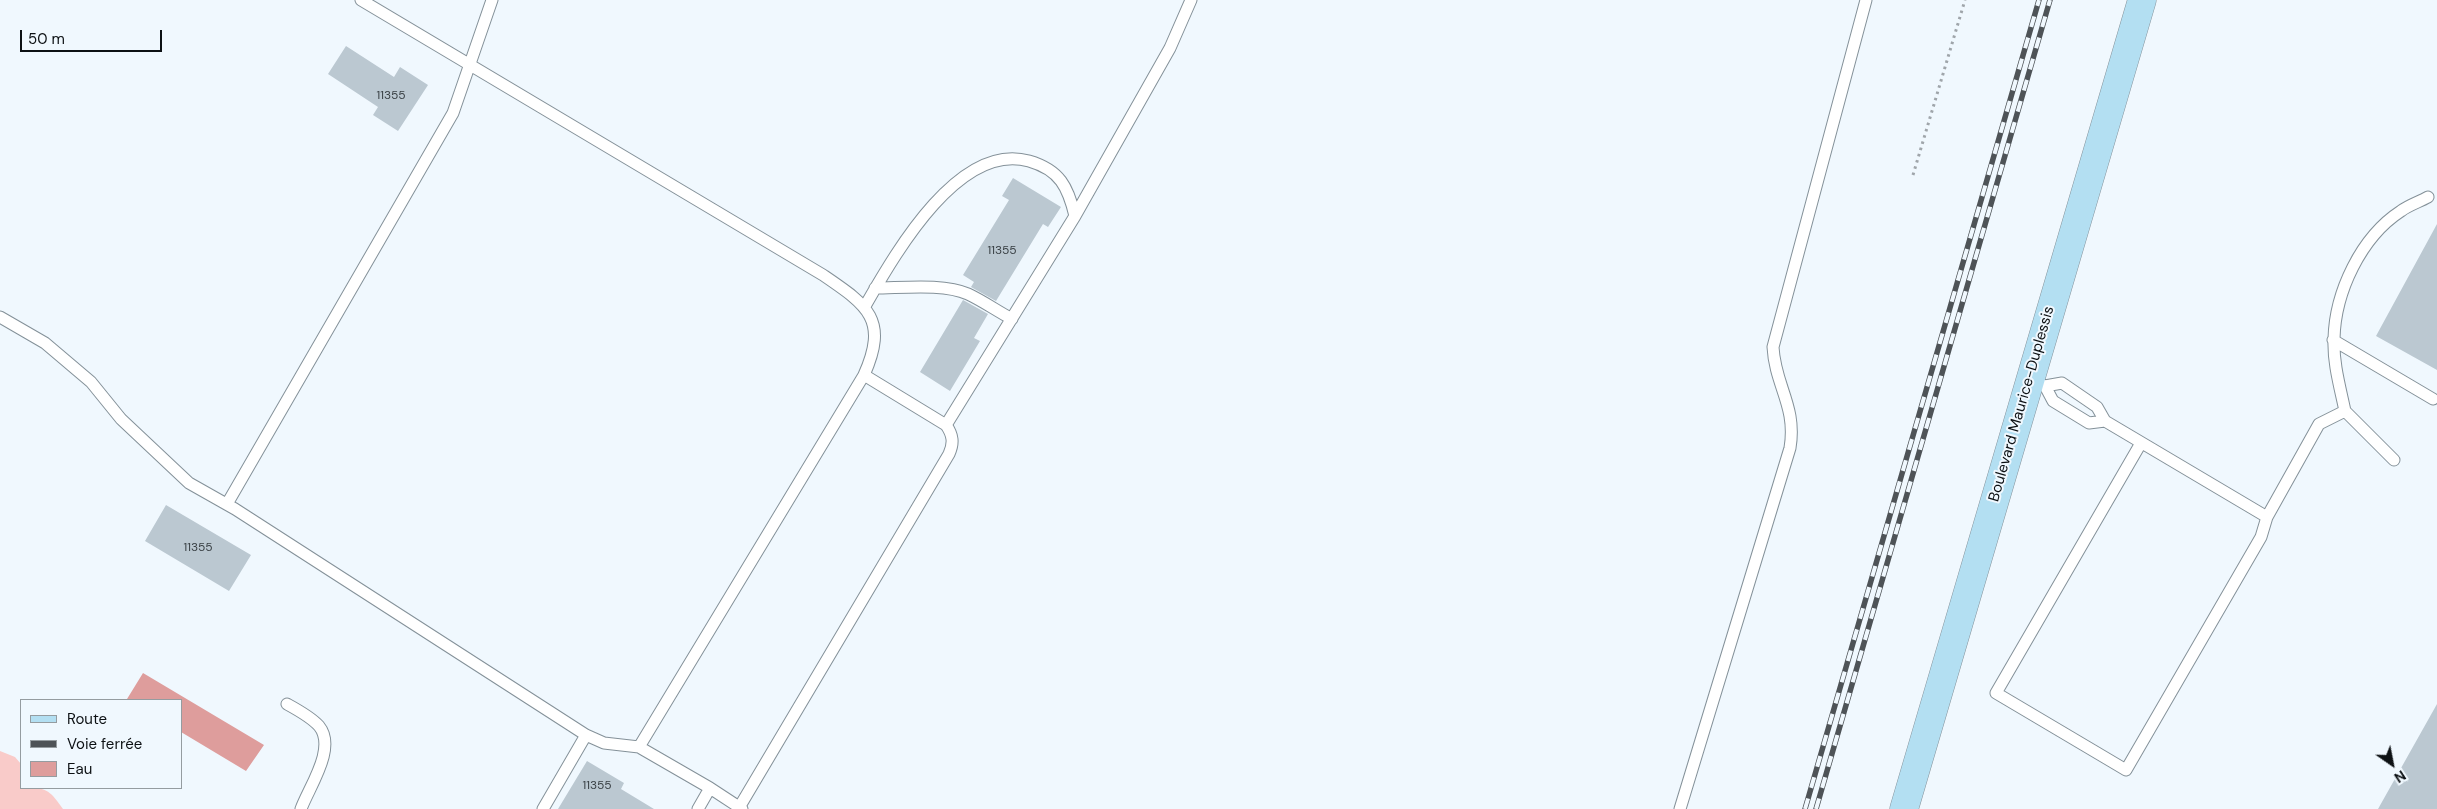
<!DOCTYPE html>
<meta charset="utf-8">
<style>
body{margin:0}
#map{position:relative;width:2437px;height:809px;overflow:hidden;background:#f0f8fe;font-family:"DM Sans",sans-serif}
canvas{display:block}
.legend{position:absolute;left:20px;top:699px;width:162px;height:90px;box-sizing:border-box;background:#f0f8fe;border:1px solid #959ca0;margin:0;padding:6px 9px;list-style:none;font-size:15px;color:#0d1114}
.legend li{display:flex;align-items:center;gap:10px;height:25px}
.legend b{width:25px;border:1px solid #959ca0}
.north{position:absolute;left:2367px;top:739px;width:50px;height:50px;-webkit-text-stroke:4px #f0f8fe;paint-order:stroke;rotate:147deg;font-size:14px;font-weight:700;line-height:20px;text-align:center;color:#0d1114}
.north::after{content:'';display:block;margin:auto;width:18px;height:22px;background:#0d1114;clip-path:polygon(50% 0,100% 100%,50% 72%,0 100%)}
.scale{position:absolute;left:20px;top:30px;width:142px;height:22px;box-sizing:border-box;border:2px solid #0d1114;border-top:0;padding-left:6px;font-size:15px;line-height:18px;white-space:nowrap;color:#0d1114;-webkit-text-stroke:4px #f0f8fe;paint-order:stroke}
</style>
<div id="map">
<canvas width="2437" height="809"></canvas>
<ul class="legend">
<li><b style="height:6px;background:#b3dff2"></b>Route</li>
<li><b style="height:6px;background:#4e5357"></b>Voie ferrée</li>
<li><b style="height:14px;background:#de9d9c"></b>Eau</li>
</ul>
<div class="north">N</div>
<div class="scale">50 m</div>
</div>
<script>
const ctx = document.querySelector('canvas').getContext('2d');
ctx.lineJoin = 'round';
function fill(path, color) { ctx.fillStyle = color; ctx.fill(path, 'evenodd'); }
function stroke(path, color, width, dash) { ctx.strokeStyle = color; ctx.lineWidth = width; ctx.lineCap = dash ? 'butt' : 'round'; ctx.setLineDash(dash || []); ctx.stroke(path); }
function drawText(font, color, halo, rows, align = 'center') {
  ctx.font = font + ' "DM Sans",sans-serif'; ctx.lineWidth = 4; ctx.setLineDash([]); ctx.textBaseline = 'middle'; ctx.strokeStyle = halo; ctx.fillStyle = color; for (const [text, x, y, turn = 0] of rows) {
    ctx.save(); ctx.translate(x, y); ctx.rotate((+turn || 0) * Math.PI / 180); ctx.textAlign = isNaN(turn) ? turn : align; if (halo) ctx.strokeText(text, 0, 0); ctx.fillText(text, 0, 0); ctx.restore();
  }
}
fill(new Path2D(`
 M0,751L15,757L21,764V788C47,788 48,788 63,809H0Z`), '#f9cbc9');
fill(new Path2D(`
 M143,673L264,745L246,771L181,732V700L127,699Z`), '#de9d9c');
fill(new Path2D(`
 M346,46L394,77L400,67L428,85L398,131L373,115L378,107L328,74Z
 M1013,178L1061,207L1048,227L1043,224L996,301L971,287L974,282L963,275L1009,200L1002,196Z
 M2437,224V370L2376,336Z
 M963,300L988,314L974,338L980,341L950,391L920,372Z
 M166,505L251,555L229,591L145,541Z
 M2437,704V809H2378Z
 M587,761L624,783L621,789L654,809H558Z`), '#bbc8d1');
const lane = new Path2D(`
 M361,0L823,275C867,305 889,319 864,375
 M875,288C901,288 944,283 968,294C983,301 997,311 1012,319
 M865,306C894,256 958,141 1029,161C1060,170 1068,187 1075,216
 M0,317L45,343L91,382L121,419L189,483L235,509L586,735L604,743L639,747L710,788L698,809
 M2333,340L2433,399
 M2030,379L2045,386L2053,401L2089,423L2105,421L2097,407L2062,383L2045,386
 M2345,411C2340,387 2333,363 2334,339C2335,292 2361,237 2401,211C2409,205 2419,202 2428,197
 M2105,421L2267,517L2261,537L2126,770L1996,693L2141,443
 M227,504L453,113L492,0
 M2267,517L2319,424L2345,411L2394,460
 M287,704C298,710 311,717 319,726C337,748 309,787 301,809
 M639,747L864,375L946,425L1075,216L1170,48L1191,0
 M710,788L742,809
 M740,806L949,454C954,443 953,435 946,425
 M543,809L586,735
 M1680,809L1790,448C1797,406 1775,386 1773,347L1866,0`);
const secondary = new Path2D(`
 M1904,809L2142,0`);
stroke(lane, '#849199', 13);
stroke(secondary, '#849199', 29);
stroke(new Path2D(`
 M1913,175L1965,0`), '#9fa5aa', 3, [2.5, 4]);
stroke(lane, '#fff', 11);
stroke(secondary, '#b3dff2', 28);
const rail = new Path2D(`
 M1805,809L2039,0
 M1816,809L2050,0`);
stroke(rail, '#4e5357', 5.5);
stroke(rail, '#f0f8fe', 4, [11]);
drawText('12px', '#383f43', null, [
 ["11355",391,96],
 ["11355",1002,251],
 ["11355",198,548],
 ["11355",597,786]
]);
drawText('15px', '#0d1114', '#f0f8fe', [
 ["Boulevard Maurice-Duplessis",2022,404,-74]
]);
</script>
